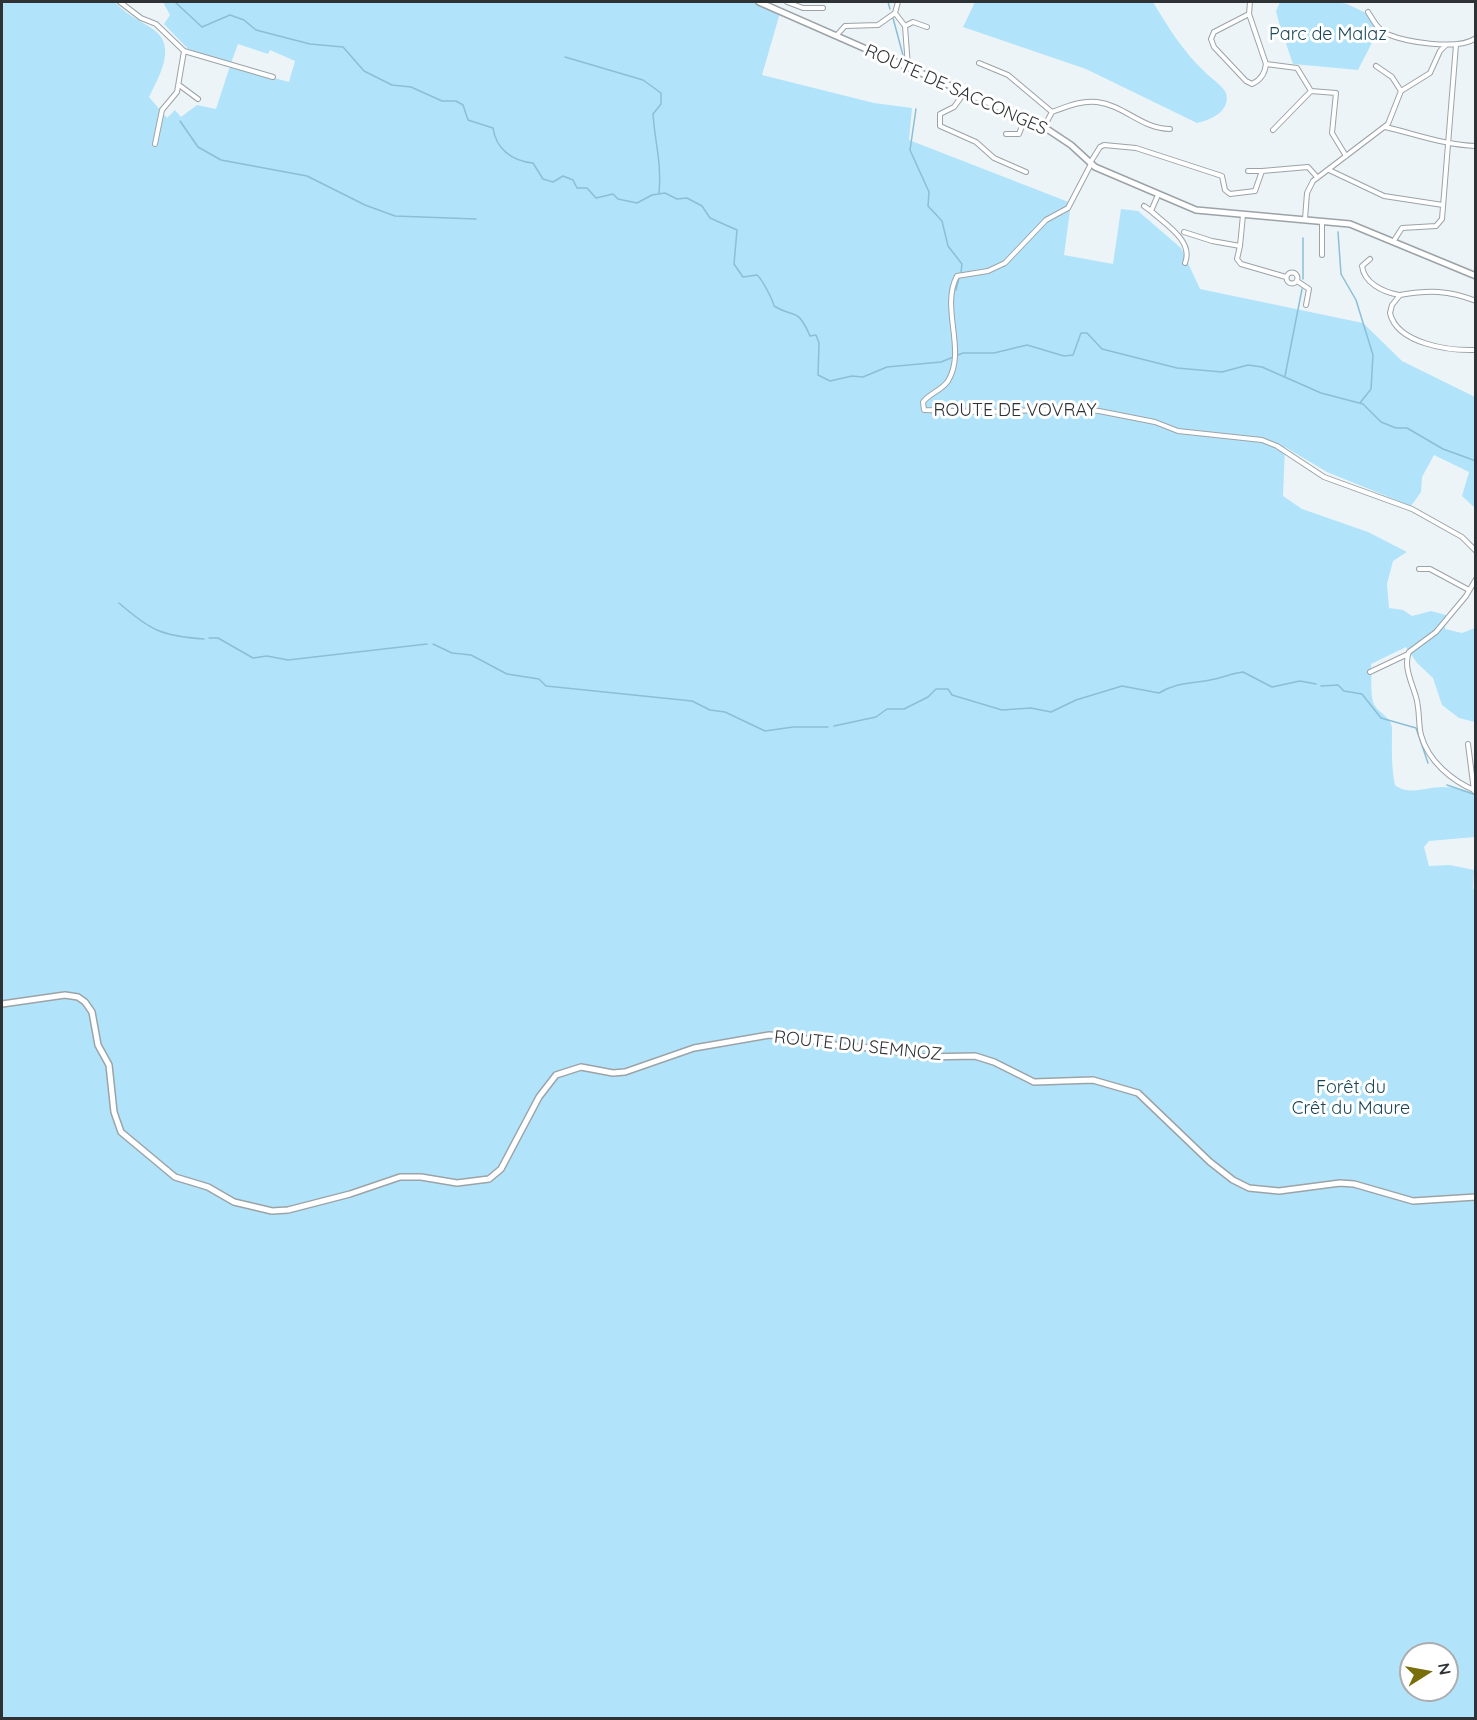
<!DOCTYPE html>
<meta charset="utf-8">
<style>
body{margin:0}
#map{position:relative;width:1477px;height:1720px;overflow:hidden;background:#ecf4f7;font-family:Quicksand,sans-serif}
canvas{display:block}
.frame{position:absolute;inset:0;border:3px solid #2f3234;pointer-events:none}
.north{position:absolute;left:1399px;top:1642px;width:60px;height:60px;box-sizing:border-box;background:#fff;border:2px solid #acadae;border-radius:50%;rotate:79deg;font-size:16px;font-weight:700;line-height:24px;text-align:center;color:#2f3234}
.north::after{content:'';display:block;margin:auto;width:21px;height:27px;background:#796e0a;clip-path:polygon(50% 0,100% 100%,50% 72%,0 100%)}
</style>
<div id="map">
<canvas width="1477" height="1720"></canvas>
<div class="frame"></div>
<div class="north">N</div>
</div>
<script>
const ctx = document.querySelector('canvas').getContext('2d');
ctx.lineJoin = 'round';
function fill(path, color) { ctx.fillStyle = color; ctx.fill(path, 'evenodd'); }
function stroke(path, color, width, dash) { ctx.strokeStyle = color; ctx.lineWidth = width; ctx.lineCap = dash ? 'butt' : 'round'; ctx.setLineDash(dash || []); ctx.stroke(path); }
function drawText(font, color, halo, rows, align = 'center') {
  ctx.font = font + ' Quicksand,sans-serif'; ctx.lineWidth = 6; ctx.setLineDash([]); ctx.textBaseline = 'middle'; ctx.strokeStyle = halo; ctx.fillStyle = color; for (const [text, x, y, turn = 0] of rows) {
    ctx.save(); ctx.translate(x, y); ctx.rotate((+turn || 0) * Math.PI / 180); ctx.textAlign = isNaN(turn) ? turn : align; if (halo) ctx.strokeText(text, 0, 0); ctx.fillText(text, 0, 0); ctx.restore();
  }
}
fill(new Path2D(`
 M2,2H120L116,3C127,16 141,20 154,30C177,46 159,77 149,97L167,118L175,110L181,117L197,105L216,109L230,66L289,82L295,61L270,50L268,54L238,44L231,63L188,49L164,24L170,15L163,2H762L780,13L762,75L874,103L912,108L909,140L1071,203L1064,255L1113,264L1121,209L1138,211L1181,248L1200,289L1363,323L1402,361L1475,397V508L1462,496L1469,472L1434,455L1422,477L1421,492L1411,506L1327,472L1285,447L1283,496L1302,509L1368,532L1407,552L1393,561L1387,584L1389,608L1403,610L1412,616L1431,611L1446,615L1445,629L1462,633L1475,628V722L1459,718L1442,705L1433,678L1417,663L1406,647L1371,664C1372,676 1370,691 1373,702C1377,713 1391,716 1392,728C1392,748 1391,765 1395,785C1408,796 1427,787 1442,787C1454,787 1464,790 1475,793V837L1429,841L1424,847L1429,866L1450,865L1474,870L1473,889H1475V1718H2ZM1411,1654H1447V1690H1411Z
 M975,2H1153C1168,27 1184,53 1206,73C1212,79 1223,86 1226,93C1231,111 1211,120 1197,123L1086,69L963,27Z
 M1280,2H1336L1347,4L1366,13L1378,31L1358,70L1293,64L1279,23L1276,11Z`), '#b1e4fa');
stroke(new Path2D(`
 M175,2L202,27L230,15L244,20L256,30L310,44L343,47L364,71L392,85L411,87L442,101H456L463,105L468,120L493,128C496,149 512,161 533,163L543,179L553,182L563,176L573,180L577,188H587L596,198L613,194L618,199L637,203L652,195L665,193L677,199L687,198L702,206L710,218L737,230L734,264L743,277L757,275C762,279 773,300 774,306C795,319 797,306 810,336L816,335L819,343L818,375L830,381L852,376L863,377L887,367L941,362L963,353H994L1027,345L1064,356L1073,355L1081,333H1087L1102,349L1177,368L1222,372L1248,365L1262,367L1321,393L1363,404L1381,422L1396,428H1407L1443,449L1476,461
 M888,2L890,9
 M893,18L904,59
 M565,57L643,80L661,93V104L653,114C655,144 662,163 659,194
 M916,109L910,150L929,192L928,206L942,221L948,246L962,264L961,272
 M180,121L198,147L221,160L307,176L365,205L395,216L476,219
 M1338,232L1341,274L1356,300L1373,355L1371,389L1360,403
 M1303,279V238
 M956,290L959,278
 M1285,376L1302,289
 M119,603C150,630 161,636 204,639
 M209,638H218L253,658L267,656L288,660L427,644
 M433,644L452,653L471,655L507,674L539,679L546,686L692,701L710,710L725,712L765,731L793,727H828
 M1321,686L1338,685L1344,691L1362,694L1381,718L1416,728L1428,763
 M834,726L876,717L887,709H904L928,697L936,689H948L952,695L1002,710L1031,708L1051,712L1076,700L1122,686L1159,693C1178,681 1194,684 1215,679C1225,677 1233,673 1243,672L1272,687L1300,681L1316,684
 M1447,785L1476,795`), '#8abfd7', 1.5);
const street = new Path2D(`
 M120,2L141,18L156,24L184,51L273,77
 M787,2L803,8H823
 M898,2L895,13L905,26
 M1250,2L1249,14L1266,64L1297,68L1311,91
 M1368,12C1373,20 1378,30 1387,34C1406,42 1458,51 1476,38
 M1249,14L1214,32L1211,39L1214,47L1246,81L1252,84C1261,80 1265,74 1266,64
 M836,36L845,26L878,25L895,13
 M979,63L1008,75L1052,112
 M1376,66L1392,77L1401,91
 M908,67L905,26L913,22L927,27
 M179,85L198,99
 M1311,91L1336,93L1332,133L1346,156
 M964,93L954,107L940,114V126L976,142L994,158L1026,172
 M1044,127L1052,112C1066,107 1081,100 1097,102C1124,105 1142,129 1170,129
 M1385,127C1416,134 1444,145 1476,146
 M1273,130L1311,91
 M1006,134H1019L1025,118
 M155,144L162,110L177,92L184,51
 M1090,163L1100,147L1104,145L1136,148L1222,176L1225,190L1230,194L1255,191L1262,171L1308,167L1317,177
 M1091,164L1068,208L1046,220L1005,263L988,271L957,276C940,308 967,350 948,381C941,391 930,393 923,402L924,410L985,412L1066,409L1099,411L1155,422L1178,431L1262,440L1277,446L1324,477L1412,509L1462,537L1476,551
 M1329,170L1384,196L1443,205
 M1248,171H1262
 M1158,195L1151,211C1165,224 1194,241 1185,263
 M1144,206L1151,211
 M1305,219L1307,193L1313,181L1388,124L1401,91L1430,73L1440,51L1446,45
 M1322,221V255
 M1184,232L1212,241L1240,246L1243,215
 M1393,242L1402,228L1436,226L1442,219L1456,45
 M1240,246L1237,259L1241,264L1286,277
 M1370,259L1362,266C1364,283 1383,292 1399,295
 M1286.5 278a5.5 5.5 0 1 1 11 0a5.5 5.5 0 1 1-11 0Z
 M1297,281L1309,289L1306,305
 M1476,301C1448,290 1429,290 1400,295L1392,305L1390,313C1397,344 1450,351 1476,350
 M1419,569H1430L1469,590
 M1476,579L1466,596L1436,632L1409,652C1403,666 1412,683 1416,697C1420,710 1418,723 1421,735C1428,761 1452,781 1476,791
 M1370,672L1408,654
 M1468,744L1474,791`);
const secondary = new Path2D(`
 M759,2L1044,127L1071,145L1095,167L1196,210L1350,224L1476,276
 M2,1004L65,995L78,997L85,1002L92,1012L98,1045L109,1065L114,1112L121,1132L175,1177L208,1187L234,1202L272,1211L288,1210L350,1194L400,1177H421L457,1183L489,1179L501,1169L539,1097L556,1075L581,1067L613,1073L625,1072L694,1048L769,1035L796,1037L845,1047L882,1048L923,1057L975,1056L994,1062L1034,1082L1093,1080L1138,1093L1210,1162L1233,1180L1249,1188L1279,1191L1340,1183L1354,1184L1413,1201L1476,1197`);
stroke(street, '#9ca3a7', 6);
stroke(secondary, '#9ca3a7', 8);
stroke(street, '#fff', 4);
stroke(secondary, '#fff', 5);
drawText('18px', '#1a4758', '#fff', [
 ["Parc de Malaz",1328,35],
 ["Forêt du",1351,1088],
 ["Crêt du Maure",1351,1109]
]);
drawText('18px', '#2f3234', '#fff', [
 ["ROUTE DE SACCONGES",956,90,24],
 ["ROUTE DE VOVRAY",1015,411],
 ["ROUTE DU SEMNOZ",858,1046,6]
]);
</script>
